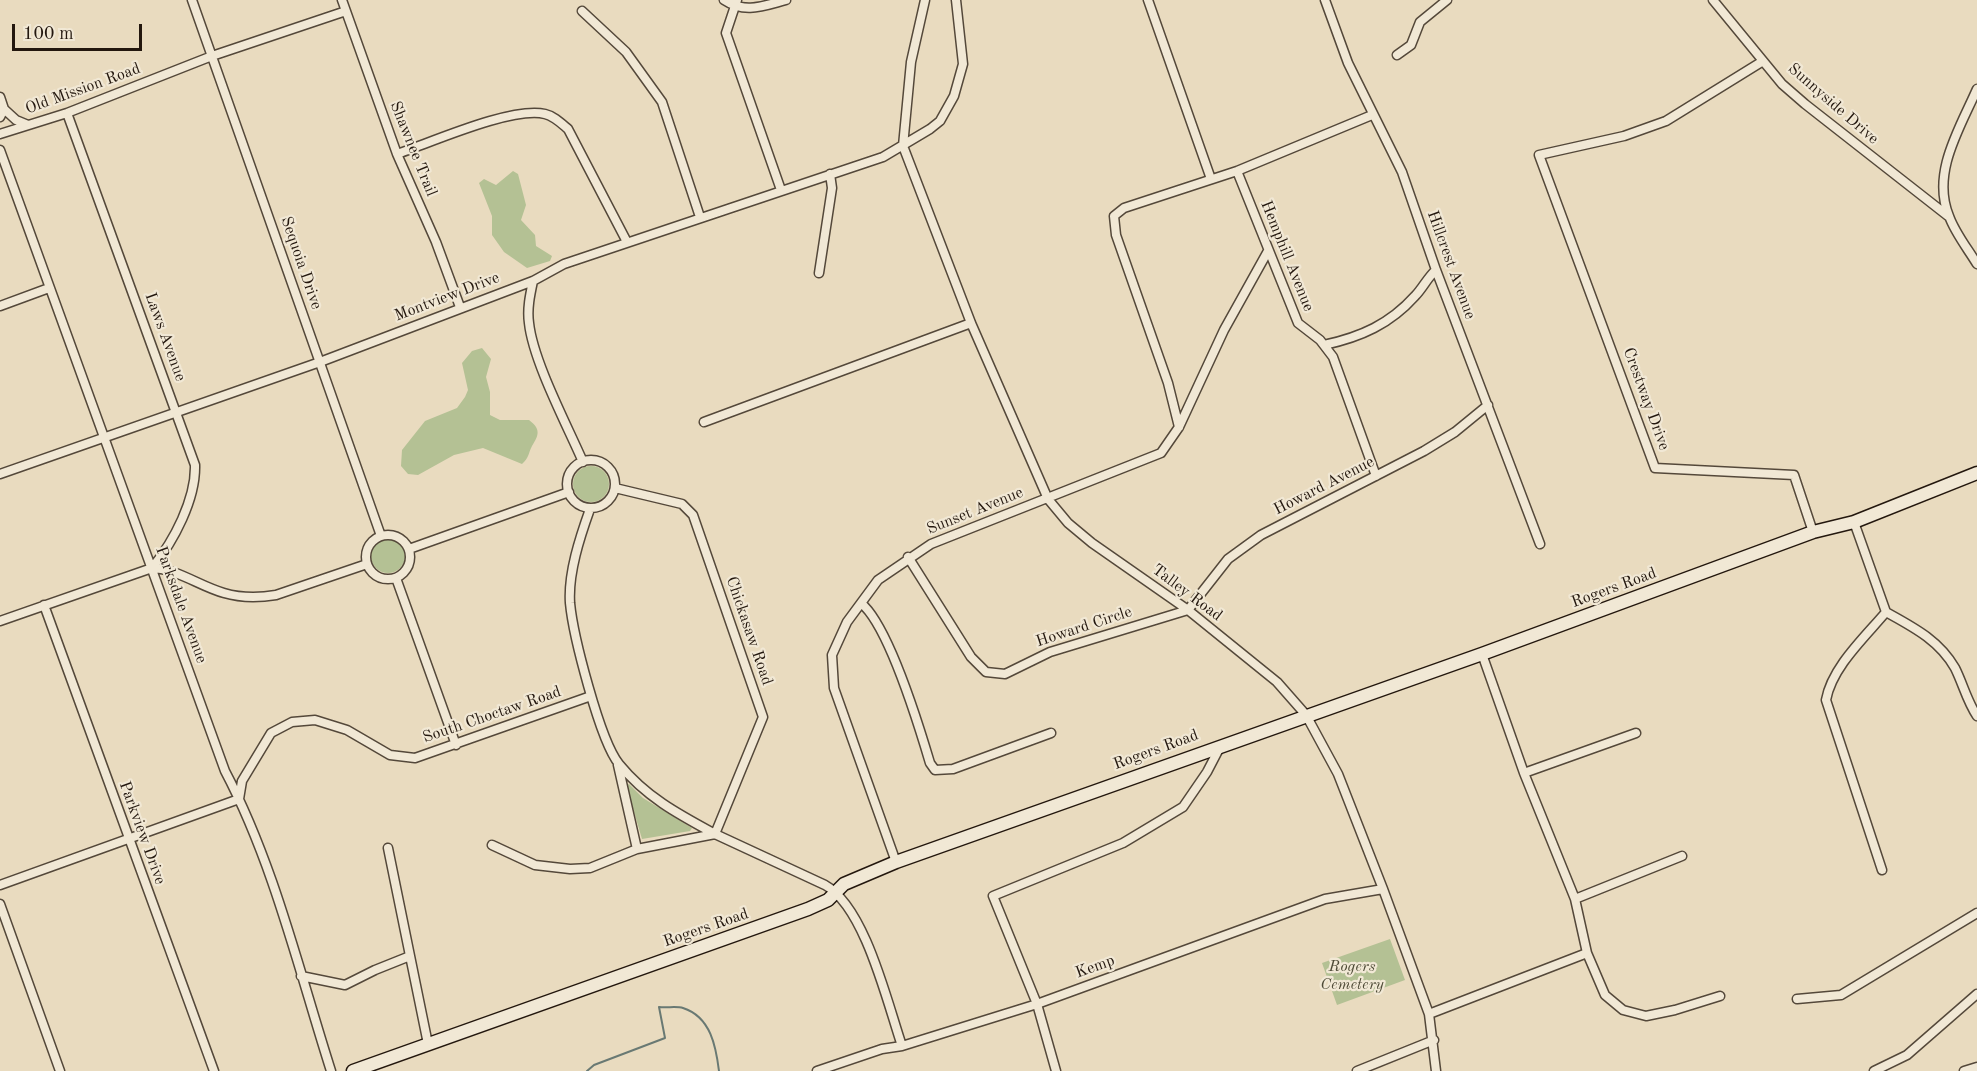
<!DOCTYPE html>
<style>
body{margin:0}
#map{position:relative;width:1977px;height:1071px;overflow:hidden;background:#e9dbbf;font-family:"Old Standard TT",serif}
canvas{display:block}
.scale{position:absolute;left:12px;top:24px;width:130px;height:27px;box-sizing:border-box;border:3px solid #23170e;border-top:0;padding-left:8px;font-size:18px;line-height:21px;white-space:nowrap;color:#23170e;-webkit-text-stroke:4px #f1e8d5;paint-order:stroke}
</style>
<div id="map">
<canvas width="1977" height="1071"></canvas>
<div class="scale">100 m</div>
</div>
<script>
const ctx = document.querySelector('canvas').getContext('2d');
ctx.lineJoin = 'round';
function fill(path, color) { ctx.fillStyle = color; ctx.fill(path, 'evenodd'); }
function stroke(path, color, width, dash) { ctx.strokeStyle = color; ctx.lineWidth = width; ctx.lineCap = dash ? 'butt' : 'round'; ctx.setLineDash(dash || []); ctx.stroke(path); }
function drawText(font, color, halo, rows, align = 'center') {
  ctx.font = font + ' "Old Standard TT",serif'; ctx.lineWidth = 4.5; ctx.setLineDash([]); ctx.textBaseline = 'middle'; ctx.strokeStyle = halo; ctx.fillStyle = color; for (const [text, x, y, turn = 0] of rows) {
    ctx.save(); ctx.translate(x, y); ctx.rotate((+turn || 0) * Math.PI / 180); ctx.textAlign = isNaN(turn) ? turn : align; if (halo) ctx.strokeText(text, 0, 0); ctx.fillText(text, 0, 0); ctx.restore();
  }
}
fill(new Path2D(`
 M513,171L518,174L526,205L521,220L535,235L536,246L552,256L550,261L527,268L504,252L492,235V216L479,183L484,179L496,185Z
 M482,348L491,359L486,377L490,392V415L500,420H529C541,429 539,435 532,446C528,454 529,458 522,464L483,448L454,455L418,475L408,474L401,466L402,450L425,421L457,408L465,397L468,390L462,363L472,351Z
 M573 484a18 18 0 1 1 36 0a18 18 0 1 1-36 0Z
 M371 556a17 17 0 1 1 34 0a17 17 0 1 1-34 0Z
 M629,784L643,798L692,828L690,831L642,839L626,785Z
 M1390,939L1405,980L1337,1005L1322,963Z`), '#b4c194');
stroke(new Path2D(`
 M587,1071L594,1065L665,1038L659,1007C667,1008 677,1006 683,1008C711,1017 716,1047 719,1071`), '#697973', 2);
const street = new Path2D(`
 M192,0L381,536
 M342,0L397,154L436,242L460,307
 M724,0C745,14 763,6 786,0
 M737,0L726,33L781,190
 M925,0L911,62L903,146L971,323L1048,499L1068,523L1092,543L1188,610L1277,682L1306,715L1338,774L1383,889L1429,1014L1436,1071
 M1148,0L1211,179
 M1325,0L1348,63L1402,172L1436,270L1540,544
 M1713,0L1782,84L1805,104L1948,216
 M582,11L626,52L662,102L700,217
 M1397,55L1411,45L1420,22L1447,0
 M1763,61L1666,121L1624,136L1539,155L1655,468L1794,475L1813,532
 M1977,89C1960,128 1931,173 1949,216C1955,233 1968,249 1977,264
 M0,97L4,109L0,117
 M4,109L16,120L28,125
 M67,113L195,465C196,499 174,541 152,568
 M0,134L67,113L212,56L346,11
 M0,150L225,771C274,864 299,971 331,1071
 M397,154C430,143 512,106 545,114C554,116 561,123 568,129L627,242
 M1237,171L1298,323L1320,340L1333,357L1376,476
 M819,273L832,188L830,174
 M533,281C530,295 527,309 529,323C533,361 567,425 583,462
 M0,306L49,288
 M1324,345C1361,337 1390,324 1415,296C1423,288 1427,278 1436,270
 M704,422L971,323
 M1179,427L1168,383L1116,235L1114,216L1124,208L1237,171L1372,115
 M567 484a24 24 0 1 1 48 0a24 24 0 1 1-48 0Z
 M0,474L320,362L533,281L564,264L883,157L930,129L940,121L954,96L963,64L956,0
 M590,509C580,537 568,573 570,603C573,635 600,741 619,764C646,797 678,814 715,834L763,717L693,515L682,504L615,488
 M1854,522L1886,612C1913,627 1939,640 1955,668C1963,684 1967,701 1977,716
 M366 557a22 22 0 1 1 44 0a22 22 0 1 1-44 0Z
 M409,549L569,492
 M908,557L971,657L986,672L1005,674L1050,652L1188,610L1228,559L1261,535L1424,451L1455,432L1488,405
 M396,578L456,745
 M861,603C889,626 919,726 930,763L935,770L953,769L1051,733
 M44,605L214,1071
 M0,621L152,568C178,569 199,586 224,593C241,598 258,598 276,595L367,564
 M1482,654L1524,773L1575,899L1587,953L1605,995L1623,1010L1646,1016L1675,1010L1720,996
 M618,765L637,849
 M1524,773L1636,733
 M492,845L535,865L570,869L590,868L637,849L715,834L825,885C865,907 887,1002 902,1046
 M388,848L428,1044
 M896,862L834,688L832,655L847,622L878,580L931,544L1161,453L1179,427L1224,330L1268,251
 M1882,870L1826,700C1832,667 1865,637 1886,612
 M0,885L239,799L242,781L271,733L292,722L315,720L347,730L390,755L415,758L591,696
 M1575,899L1682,856
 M0,904L60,1071
 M301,976L345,985L375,970L410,956
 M1797,999L1841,995L1977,913
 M1429,1014L1587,953
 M817,1071L882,1049L902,1046L1037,1004L1325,899L1383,889
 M1056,1071L1037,1004L993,896L1123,843L1183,807L1207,772L1220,747
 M1357,1071L1434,1040
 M1874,1071L1907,1055L1977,994
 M1964,1071L1977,1067`);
const secondary = new Path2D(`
 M353,1071L808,909L828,900L844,884L896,862L1482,654L1813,532L1854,522L1977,473`);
stroke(street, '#54483a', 11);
stroke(secondary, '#23170e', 15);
stroke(street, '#f1e8d5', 8);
stroke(secondary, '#f1e8d5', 12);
drawText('16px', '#23170e', '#f1e8d5', [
 ["Old Mission Road",83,89,-20],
 ["Sunnyside Drive",1833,104,41],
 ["Shawnee Trail",413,149,68],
 ["Hemphill Avenue",1287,256,68],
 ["Sequoia Drive",301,263,71],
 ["Hillcrest Avenue",1451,265,70],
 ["Montview Drive",447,297,-21],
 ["Laws Avenue",165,337,70],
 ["Crestway Drive",1646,399,70],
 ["Howard Avenue",1324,486,-27],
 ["Sunset Avenue",975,511,-22],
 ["Rogers Road",1614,588,-20],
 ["Talley Road",1187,593,37],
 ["Parksdale Avenue",181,605,70],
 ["Howard Circle",1084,627,-18],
 ["Chickasaw Road",749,631,71],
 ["South Choctaw Road",492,715,-19],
 ["Rogers Road",1156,750,-20],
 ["Parkview Drive",142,833,70],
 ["Rogers Road",706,928,-19],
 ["Kemp",1095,967,-20]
]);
drawText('italic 16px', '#4e4a36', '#f1e8d5', [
 ["Rogers",1352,967],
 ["Cemetery",1352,985]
]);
</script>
